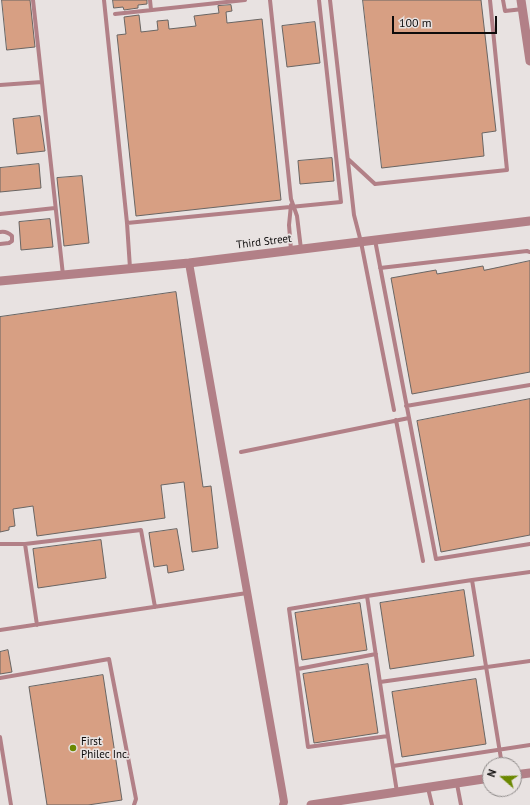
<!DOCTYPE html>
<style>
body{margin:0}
#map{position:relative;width:530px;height:805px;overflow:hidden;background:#e8e2e1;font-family:"PT Sans",sans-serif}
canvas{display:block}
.north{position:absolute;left:482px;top:757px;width:40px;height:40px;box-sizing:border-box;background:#e8e2e1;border:1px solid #908c8b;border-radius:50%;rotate:290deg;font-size:11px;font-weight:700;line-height:16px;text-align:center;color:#0d0b0b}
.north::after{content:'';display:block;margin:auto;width:14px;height:18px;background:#6b8801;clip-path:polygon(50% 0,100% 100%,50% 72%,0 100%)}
.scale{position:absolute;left:392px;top:16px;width:105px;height:18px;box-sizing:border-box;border:2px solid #0d0b0b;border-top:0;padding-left:5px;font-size:12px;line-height:14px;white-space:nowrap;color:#0d0b0b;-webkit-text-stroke:3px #e8e2e1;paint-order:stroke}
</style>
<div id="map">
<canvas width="530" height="805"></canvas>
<div class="north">N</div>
<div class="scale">100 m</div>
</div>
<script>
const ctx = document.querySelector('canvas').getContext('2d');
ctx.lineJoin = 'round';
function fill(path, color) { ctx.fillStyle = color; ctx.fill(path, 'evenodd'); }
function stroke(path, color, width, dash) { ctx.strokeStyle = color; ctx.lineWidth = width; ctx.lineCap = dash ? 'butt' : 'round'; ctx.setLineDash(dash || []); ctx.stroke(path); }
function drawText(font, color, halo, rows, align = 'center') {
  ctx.font = font + ' "PT Sans",sans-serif'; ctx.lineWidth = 3.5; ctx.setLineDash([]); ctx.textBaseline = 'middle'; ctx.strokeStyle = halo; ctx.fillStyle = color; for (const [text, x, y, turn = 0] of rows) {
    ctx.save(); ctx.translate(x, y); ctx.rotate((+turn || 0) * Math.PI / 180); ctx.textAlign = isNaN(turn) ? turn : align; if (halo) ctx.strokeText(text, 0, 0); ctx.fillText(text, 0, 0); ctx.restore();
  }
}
const building = new Path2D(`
 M2,0H30L35,47L7,50Z
 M113,0H147V4L138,5V8L124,10L123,7L114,8Z
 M363,0H481L496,131L482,133L484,156L382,168Z
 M231,5L232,11L226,12L227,23L262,19L281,200L136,216L117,35L126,34L124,17L139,15L141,32L158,30L157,21L168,20L169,29L196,26L194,16L219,13L218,6Z
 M315,22L320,63L287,67L282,26Z
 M40,116L45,151L17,154L13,119Z
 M332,158L334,181L300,184L298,161Z
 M39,164L41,188L0,192V168Z
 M82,176L89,243L64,246L57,178Z
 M50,219L53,247L21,250L19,222Z
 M530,261V372L412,394L391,278L436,270L437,274L483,266L484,270Z
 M176,292L203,487L211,486L218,548L192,552L184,482L161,485L165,518L37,536L33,506L13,509L15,526L9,527V530L0,532V317Z
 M530,399V535L441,552L417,421Z
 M177,529L184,570L168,573L167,565L154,567L149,533Z
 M101,540L106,578L38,588L33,549Z
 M464,590L474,656L390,669L380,603Z
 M360,603L367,650L302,660L295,613Z
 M8,650L12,672L0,674V652Z
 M368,664L378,733L314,743L303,674Z
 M103,675L122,800L88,805H47L29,687Z
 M476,679L486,744L402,757L392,692Z`);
fill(building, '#d79f83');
stroke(building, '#696563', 1);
stroke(new Path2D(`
 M33,0L63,275
 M104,0L127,223L130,268
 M150,0L151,10
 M270,0L291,199L297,216L301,249
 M330,0L354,215L361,242L394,410
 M503,0L505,11L523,9
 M115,14L245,0
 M0,85L42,82
 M348,159L375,184L507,170L490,0
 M0,214L55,208
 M127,223L341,202L319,0
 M0,232C5,231 9,233 12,236V241L9,243L0,244
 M375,240L436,559L530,544
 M291,250L289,225L291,205
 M380,268L527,251L530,252
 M406,406L530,385
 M396,420L423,561
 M241,452L409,418
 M0,544H25L141,530L155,607
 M25,544L37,625
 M472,580L530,572
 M367,596L289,609L308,747L388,736
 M0,630L247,593
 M298,669L376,654
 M0,678L109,659L136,799L134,805
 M380,682L530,661
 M0,737L11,805
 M393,766L530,745
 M457,784L461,805
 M428,788L432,805
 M397,792L388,736L367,596L472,580L502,765`), '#b28087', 4);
stroke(new Path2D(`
 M189,263L282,790L284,802L283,805`), '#b28087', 8);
stroke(new Path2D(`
 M521,0L530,61
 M0,281L189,263L530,221
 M514,775L530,773
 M311,805L490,778`), '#b28087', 9);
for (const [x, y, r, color] of [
 [73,748,4,"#6b8801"]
]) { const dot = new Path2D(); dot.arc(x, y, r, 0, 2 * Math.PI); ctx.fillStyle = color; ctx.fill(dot); stroke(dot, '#e8e2e1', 1.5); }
drawText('11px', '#0d0b0b', '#e8e2e1', [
 ["Third Street",264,242,-7]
]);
drawText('11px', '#0d0b0b', '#e8e2e1', [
 ["First",81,742],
 ["Philec Inc.",81,755]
], 'left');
</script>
